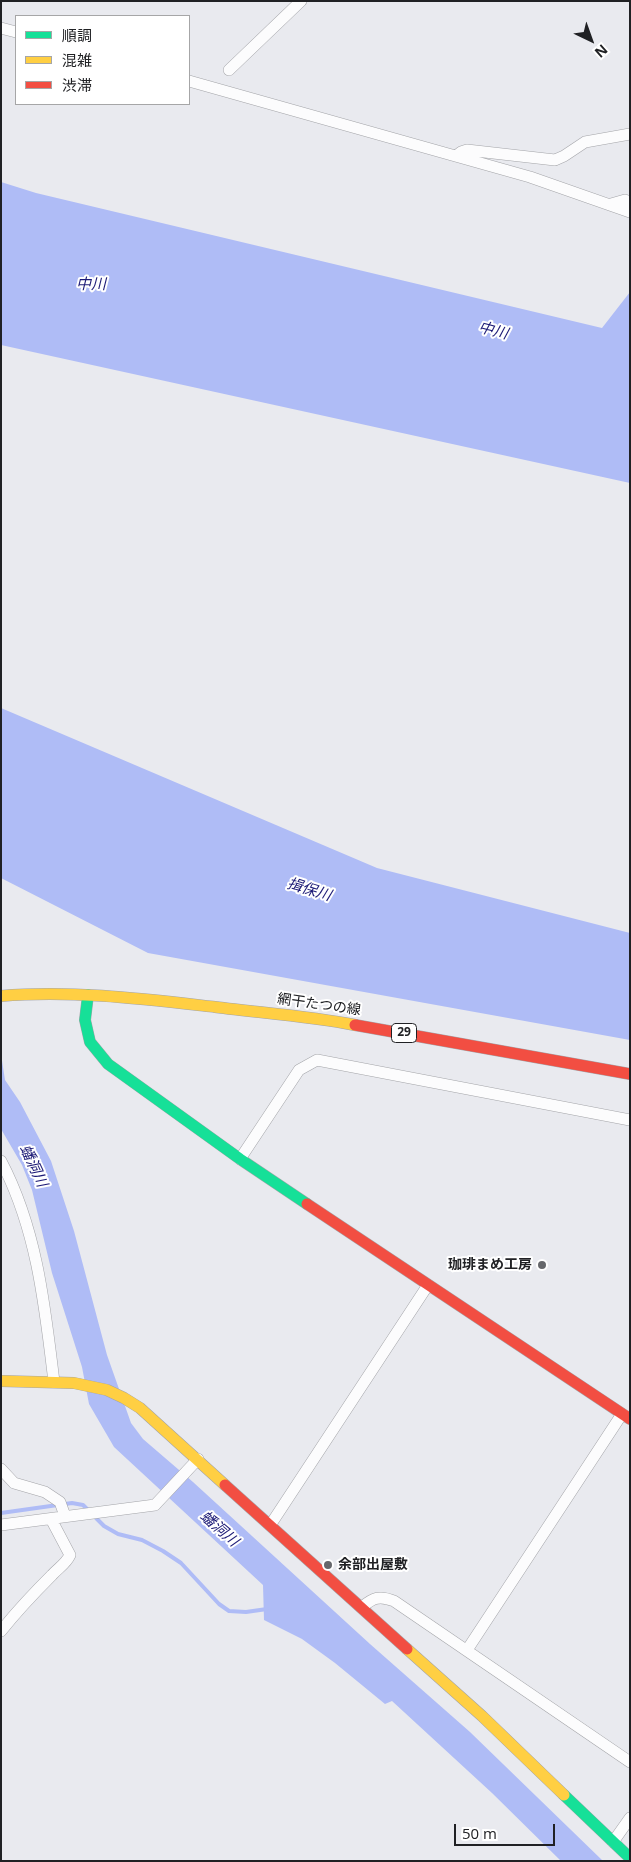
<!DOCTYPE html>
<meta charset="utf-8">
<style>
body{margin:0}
#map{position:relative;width:631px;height:1862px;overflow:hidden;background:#e9eaef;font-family:"Open Sans","Noto Sans JP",sans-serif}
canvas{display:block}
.frame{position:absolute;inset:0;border:2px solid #202124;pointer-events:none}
.legend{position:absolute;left:15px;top:15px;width:175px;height:90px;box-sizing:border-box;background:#fff;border:1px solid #a6a6a7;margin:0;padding:6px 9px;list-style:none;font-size:15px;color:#202124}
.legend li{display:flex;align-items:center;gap:10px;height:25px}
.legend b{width:25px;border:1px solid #a6a6a7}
.north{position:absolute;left:566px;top:15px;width:50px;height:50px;-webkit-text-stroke:4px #fff;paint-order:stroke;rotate:138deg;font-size:14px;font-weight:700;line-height:20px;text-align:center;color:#202124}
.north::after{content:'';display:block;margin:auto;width:18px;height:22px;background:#202124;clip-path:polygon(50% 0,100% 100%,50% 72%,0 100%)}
.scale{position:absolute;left:454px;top:1824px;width:101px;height:22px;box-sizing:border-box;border:2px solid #202124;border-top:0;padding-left:6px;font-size:15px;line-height:18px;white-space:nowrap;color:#202124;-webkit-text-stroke:4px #fff;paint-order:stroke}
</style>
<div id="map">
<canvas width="631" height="1862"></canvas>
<div class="frame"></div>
<ul class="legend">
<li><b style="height:6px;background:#16e098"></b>順調</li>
<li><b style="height:6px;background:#ffcf43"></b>混雑</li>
<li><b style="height:6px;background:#f24e42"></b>渋滞</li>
</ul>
<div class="north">N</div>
<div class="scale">50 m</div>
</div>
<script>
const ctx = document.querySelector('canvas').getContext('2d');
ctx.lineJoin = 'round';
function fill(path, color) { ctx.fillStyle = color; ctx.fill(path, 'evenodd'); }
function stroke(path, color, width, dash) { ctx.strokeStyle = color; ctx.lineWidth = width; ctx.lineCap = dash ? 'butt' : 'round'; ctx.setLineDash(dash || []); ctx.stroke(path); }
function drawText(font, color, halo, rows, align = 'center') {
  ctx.font = font + ' "Open Sans","Noto Sans JP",sans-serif'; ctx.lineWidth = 4; ctx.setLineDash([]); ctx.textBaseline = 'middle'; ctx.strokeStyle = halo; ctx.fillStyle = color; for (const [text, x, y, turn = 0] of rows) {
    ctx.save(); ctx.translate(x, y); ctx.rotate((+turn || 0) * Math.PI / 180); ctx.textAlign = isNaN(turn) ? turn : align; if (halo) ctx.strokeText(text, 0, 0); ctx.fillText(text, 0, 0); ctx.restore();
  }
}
fill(new Path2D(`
 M1,182L36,193L602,328L630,292V483L1,345Z
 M1,708L377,868L630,933V1040L148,953L1,878Z
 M1,1054L5,1080L20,1102L51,1161L74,1231L107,1355L131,1423L143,1439L193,1482L370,1644L470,1732L603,1861H561L492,1793L392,1701L385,1704L335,1663L302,1639L264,1620L263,1585L114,1447L89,1404L82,1367L52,1273L32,1190L22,1165L1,1129Z`), '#afbcf6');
stroke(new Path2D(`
 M1,1513L72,1503L83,1505L104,1526L118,1534L142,1540L163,1551L181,1563L219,1604L229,1611L246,1612L267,1609`), '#afbcf6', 4);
const street = new Path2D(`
 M1,28L16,32
 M229,70L301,1
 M189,81L530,177L630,212
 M456,156L461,152L467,150L555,160L564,156L585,142L630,134
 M611,204L625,200L630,202
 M240,1159L299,1070L317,1060L630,1120
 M1,1161C37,1229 45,1307 54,1382
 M1,1469L14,1483L45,1492L60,1502L65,1516
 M271,1524L428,1285
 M1,1525L155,1505L198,1459
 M362,1607C373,1598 379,1595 394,1601L630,1762
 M1,1631C17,1611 34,1593 52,1575C58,1568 66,1564 70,1555L51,1519
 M467,1650L622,1414
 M613,1842L630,1818`);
const fast = new Path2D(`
 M88,995L85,1020L90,1042L108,1064L240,1159L307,1204
 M564,1795L630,1858`);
const slow = new Path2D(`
 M1,996C72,990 144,999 215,1007C262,1013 309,1016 355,1025
 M1,1381L74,1383L107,1390L124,1398L140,1408L225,1485
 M407,1649L482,1716L564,1795`);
const jam = new Path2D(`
 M355,1025L630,1074
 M307,1204L630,1419
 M225,1485L407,1649`);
stroke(street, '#a3a4a8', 12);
stroke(fast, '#a3a4a8', 12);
stroke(slow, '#a3a4a8', 12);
stroke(jam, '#a3a4a8', 12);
stroke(street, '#fcfcfd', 11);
stroke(fast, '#16e098', 11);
stroke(slow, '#ffcf43', 11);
stroke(jam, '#f24e42', 11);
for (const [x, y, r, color] of [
 [542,1265,5,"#66676b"],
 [328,1565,5,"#66676b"]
]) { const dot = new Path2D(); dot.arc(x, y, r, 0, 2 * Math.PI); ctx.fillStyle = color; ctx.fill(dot); stroke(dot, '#fff', 2); }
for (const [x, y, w] of [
 [404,1033,25]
]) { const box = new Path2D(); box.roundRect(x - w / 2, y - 9.5, w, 19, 4); ctx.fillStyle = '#fff'; ctx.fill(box); stroke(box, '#202124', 1); }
drawText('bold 12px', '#202124', null, [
 ["29",404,1033]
]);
drawText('14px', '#202124', '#fff', [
 ["網干たつの線",319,1005,8]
]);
drawText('bold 14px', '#202124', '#fff', [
 ["珈琲まめ工房",532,1265],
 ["余部出屋敷",338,1565,"left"]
], 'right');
drawText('italic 15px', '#1c1a76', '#fff', [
 ["中川",91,285],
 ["中川",493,331,14],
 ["揖保川",309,890,17],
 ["蟠洞川",33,1166,65],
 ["蟠洞川",219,1529,41]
]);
</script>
